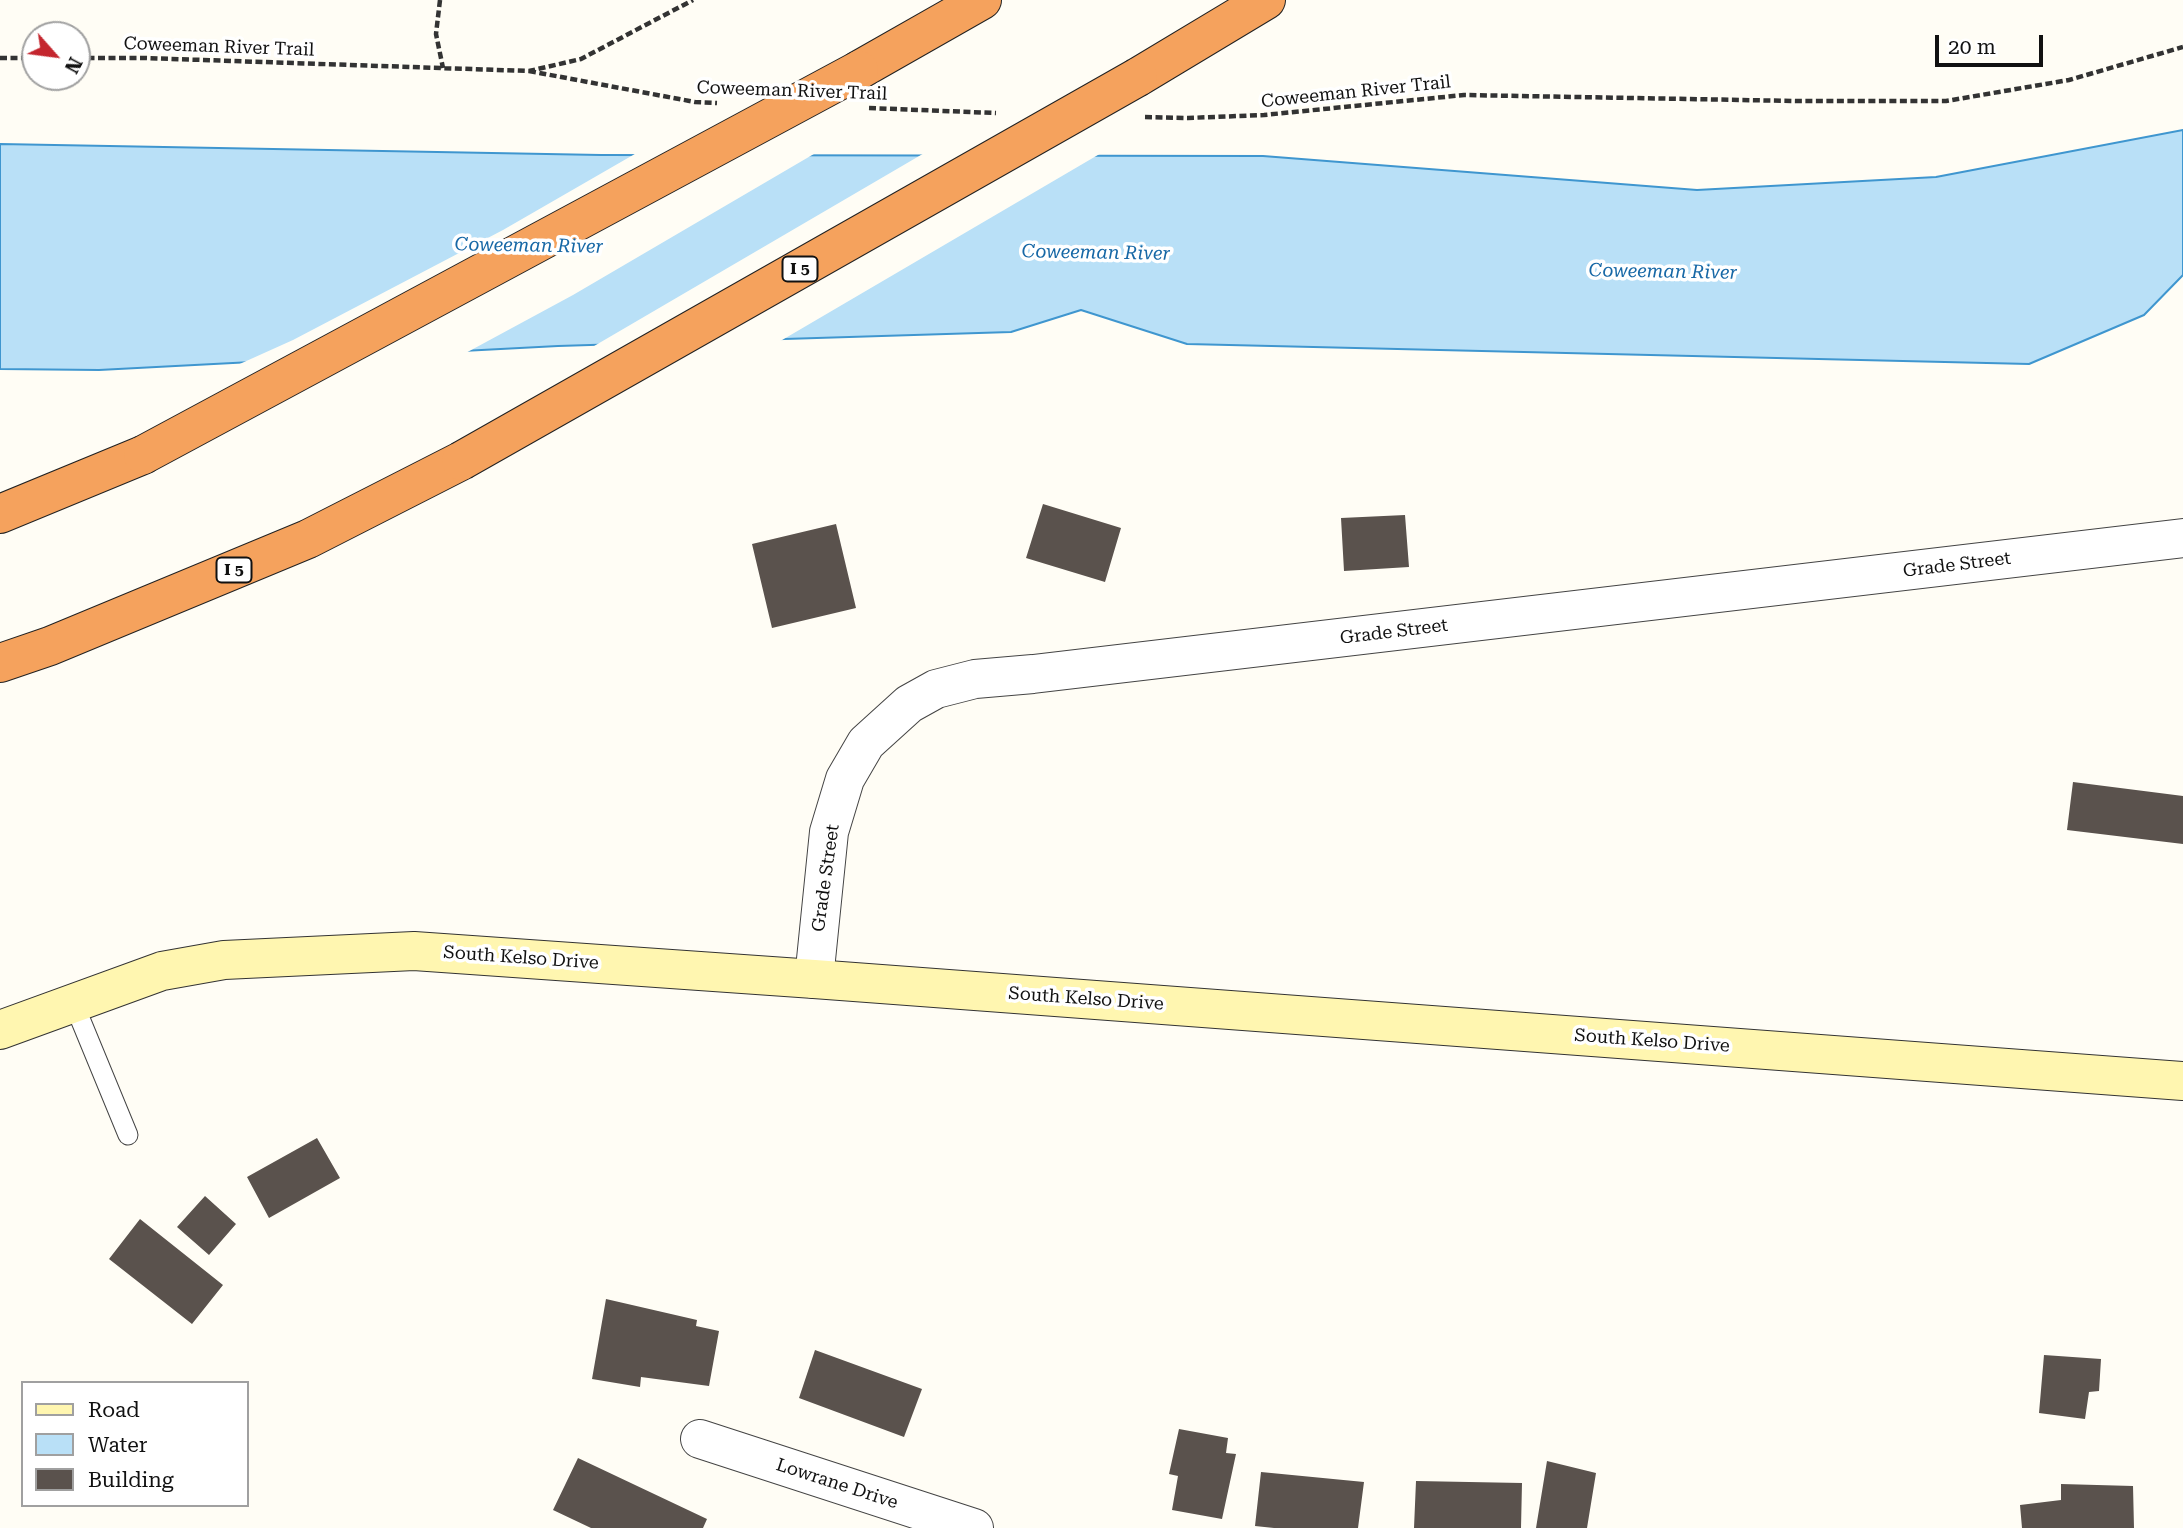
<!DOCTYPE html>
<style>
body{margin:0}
#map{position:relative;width:2183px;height:1528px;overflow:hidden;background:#fffdf5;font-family:"Roboto Serif",serif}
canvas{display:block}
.legend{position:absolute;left:21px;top:1381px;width:228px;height:126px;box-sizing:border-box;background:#fff;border:2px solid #a0a0a0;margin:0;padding:9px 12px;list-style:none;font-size:21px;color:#111}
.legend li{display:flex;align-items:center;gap:14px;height:35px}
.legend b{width:35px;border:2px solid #a0a0a0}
.north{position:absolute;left:21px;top:21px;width:70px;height:70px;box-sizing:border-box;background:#fff;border:2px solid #a0a0a0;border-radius:50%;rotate:118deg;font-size:19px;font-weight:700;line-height:28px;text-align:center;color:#111}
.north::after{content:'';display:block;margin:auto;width:24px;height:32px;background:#c4262e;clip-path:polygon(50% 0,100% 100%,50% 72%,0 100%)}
.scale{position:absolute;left:1935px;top:35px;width:108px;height:32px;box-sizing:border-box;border:4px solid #111;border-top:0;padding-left:9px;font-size:21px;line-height:24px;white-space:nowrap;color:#111;-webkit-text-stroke:5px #fff;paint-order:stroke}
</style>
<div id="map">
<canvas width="2183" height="1528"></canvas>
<ul class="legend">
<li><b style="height:9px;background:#fff6b0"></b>Road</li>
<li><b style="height:19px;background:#b9e0f7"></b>Water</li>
<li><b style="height:19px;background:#5a524d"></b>Building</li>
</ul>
<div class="north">N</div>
<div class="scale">20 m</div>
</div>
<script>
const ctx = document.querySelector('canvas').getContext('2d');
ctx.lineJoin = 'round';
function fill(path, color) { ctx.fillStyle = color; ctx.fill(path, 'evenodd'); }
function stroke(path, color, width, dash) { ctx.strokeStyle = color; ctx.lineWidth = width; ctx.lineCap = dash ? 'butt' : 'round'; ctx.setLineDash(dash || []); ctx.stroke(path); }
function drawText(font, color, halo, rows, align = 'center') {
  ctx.font = font + ' "Roboto Serif",serif'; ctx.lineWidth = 7; ctx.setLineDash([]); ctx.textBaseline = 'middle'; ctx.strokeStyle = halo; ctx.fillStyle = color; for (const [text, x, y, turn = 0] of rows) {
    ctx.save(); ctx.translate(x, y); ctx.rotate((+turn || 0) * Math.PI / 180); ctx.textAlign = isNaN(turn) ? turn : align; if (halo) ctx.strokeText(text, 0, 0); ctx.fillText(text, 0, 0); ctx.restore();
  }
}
const water = new Path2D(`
 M2183,130V275L2144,315L2029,364L1187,344L1081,310L1011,332L558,346L99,370L0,369V144L601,155L1263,156L1697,190L1936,177Z`);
fill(water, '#b9e0f7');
stroke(water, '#3f96cf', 2);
fill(new Path2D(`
 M640,151H819L573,295L462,355L233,367L293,340L503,230Z
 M926,152H1103L777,343L589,349Z`), '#fffdf5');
fill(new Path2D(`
 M1043,504L1121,528L1105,582L1026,558Z
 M1405,515L1409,567L1344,571L1341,518Z
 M836,524L856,608L772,628L752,544Z
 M2073,782L2183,796V844L2067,830Z
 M317,1138L340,1178L269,1218L247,1177Z
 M205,1196L236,1224L209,1255L177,1227Z
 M140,1219L223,1285L192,1324L109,1259Z
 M606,1299L697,1320L696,1326L719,1331L709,1386L641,1377L640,1387L592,1379Z
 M815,1350L922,1389L904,1437L799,1398Z
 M2044,1355L2101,1359L2099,1391L2089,1392L2085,1419L2039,1413Z
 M1179,1429L1228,1438L1226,1453L1236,1454L1222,1519L1172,1510L1178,1476L1169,1474Z
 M578,1458L707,1519L703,1528H591L553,1510Z
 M1547,1461L1596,1473L1587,1528H1536Z
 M1261,1472L1364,1482L1358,1528H1274L1255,1526Z
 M1416,1481L1522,1483L1521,1528H1414Z
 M2061,1484L2133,1486L2134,1528H2022L2020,1505L2061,1500Z`), '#5a524d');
const service = new Path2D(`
 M74,1004L128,1135`);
const minor = new Path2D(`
 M814,979L829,832L845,779L866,743L909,704L936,689L975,679L1033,674L2183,538
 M700,1439L974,1528`);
const secondary = new Path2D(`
 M0,1030L162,971L224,960L414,951L814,979L2183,1081`);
const motorway = new Path2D(`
 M859,70L982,0
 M1138,77L1266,0
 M0,514L143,455
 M0,663L50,646L308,539L461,461`);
stroke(service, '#444', 21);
stroke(minor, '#444', 40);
stroke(secondary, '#333', 40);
stroke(motorway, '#222', 40);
stroke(new Path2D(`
 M440,0L436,34L443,68
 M0,58H35
 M77,58H144L529,71L581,59L693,0
 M529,71L695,102L717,103
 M869,108L996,113
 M1145,117L1188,118L1264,115L1464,95L1798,101H1946L2069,80L2183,47`), '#333', 4.5, [7, 3.5]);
stroke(service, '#fff', 19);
stroke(minor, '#fff', 38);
stroke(secondary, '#fff6b0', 38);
stroke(motorway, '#f5a25d', 38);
const motorwayBridge = new Path2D(`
 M143,455L859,70
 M461,461L1138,77`);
stroke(motorwayBridge, '#222', 40, []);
stroke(motorwayBridge, '#f5a25d', 38);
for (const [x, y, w] of [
 [800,269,35],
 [234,570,35]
]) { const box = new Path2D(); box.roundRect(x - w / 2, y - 12.5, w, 25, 5); ctx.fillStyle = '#fff'; ctx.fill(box); stroke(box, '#111', 2); }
drawText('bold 16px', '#111', null, [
 ["I 5",800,269],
 ["I 5",234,570]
]);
drawText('18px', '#111', '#fff', [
 ["Coweeman River Trail",219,47,2],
 ["Coweeman River Trail",792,91,2],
 ["Coweeman River Trail",1356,92,-6],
 ["Grade Street",1957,565,-7],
 ["Grade Street",1394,632,-7],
 ["Grade Street",826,878,-82],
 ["South Kelso Drive",521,958,4],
 ["South Kelso Drive",1086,999,4],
 ["South Kelso Drive",1652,1041,4],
 ["Lowrane Drive",837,1484,18]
]);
drawText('italic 19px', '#1768a6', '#fff', [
 ["Coweeman River",529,246,1],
 ["Coweeman River",1096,253,1],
 ["Coweeman River",1663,272,1]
]);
</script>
